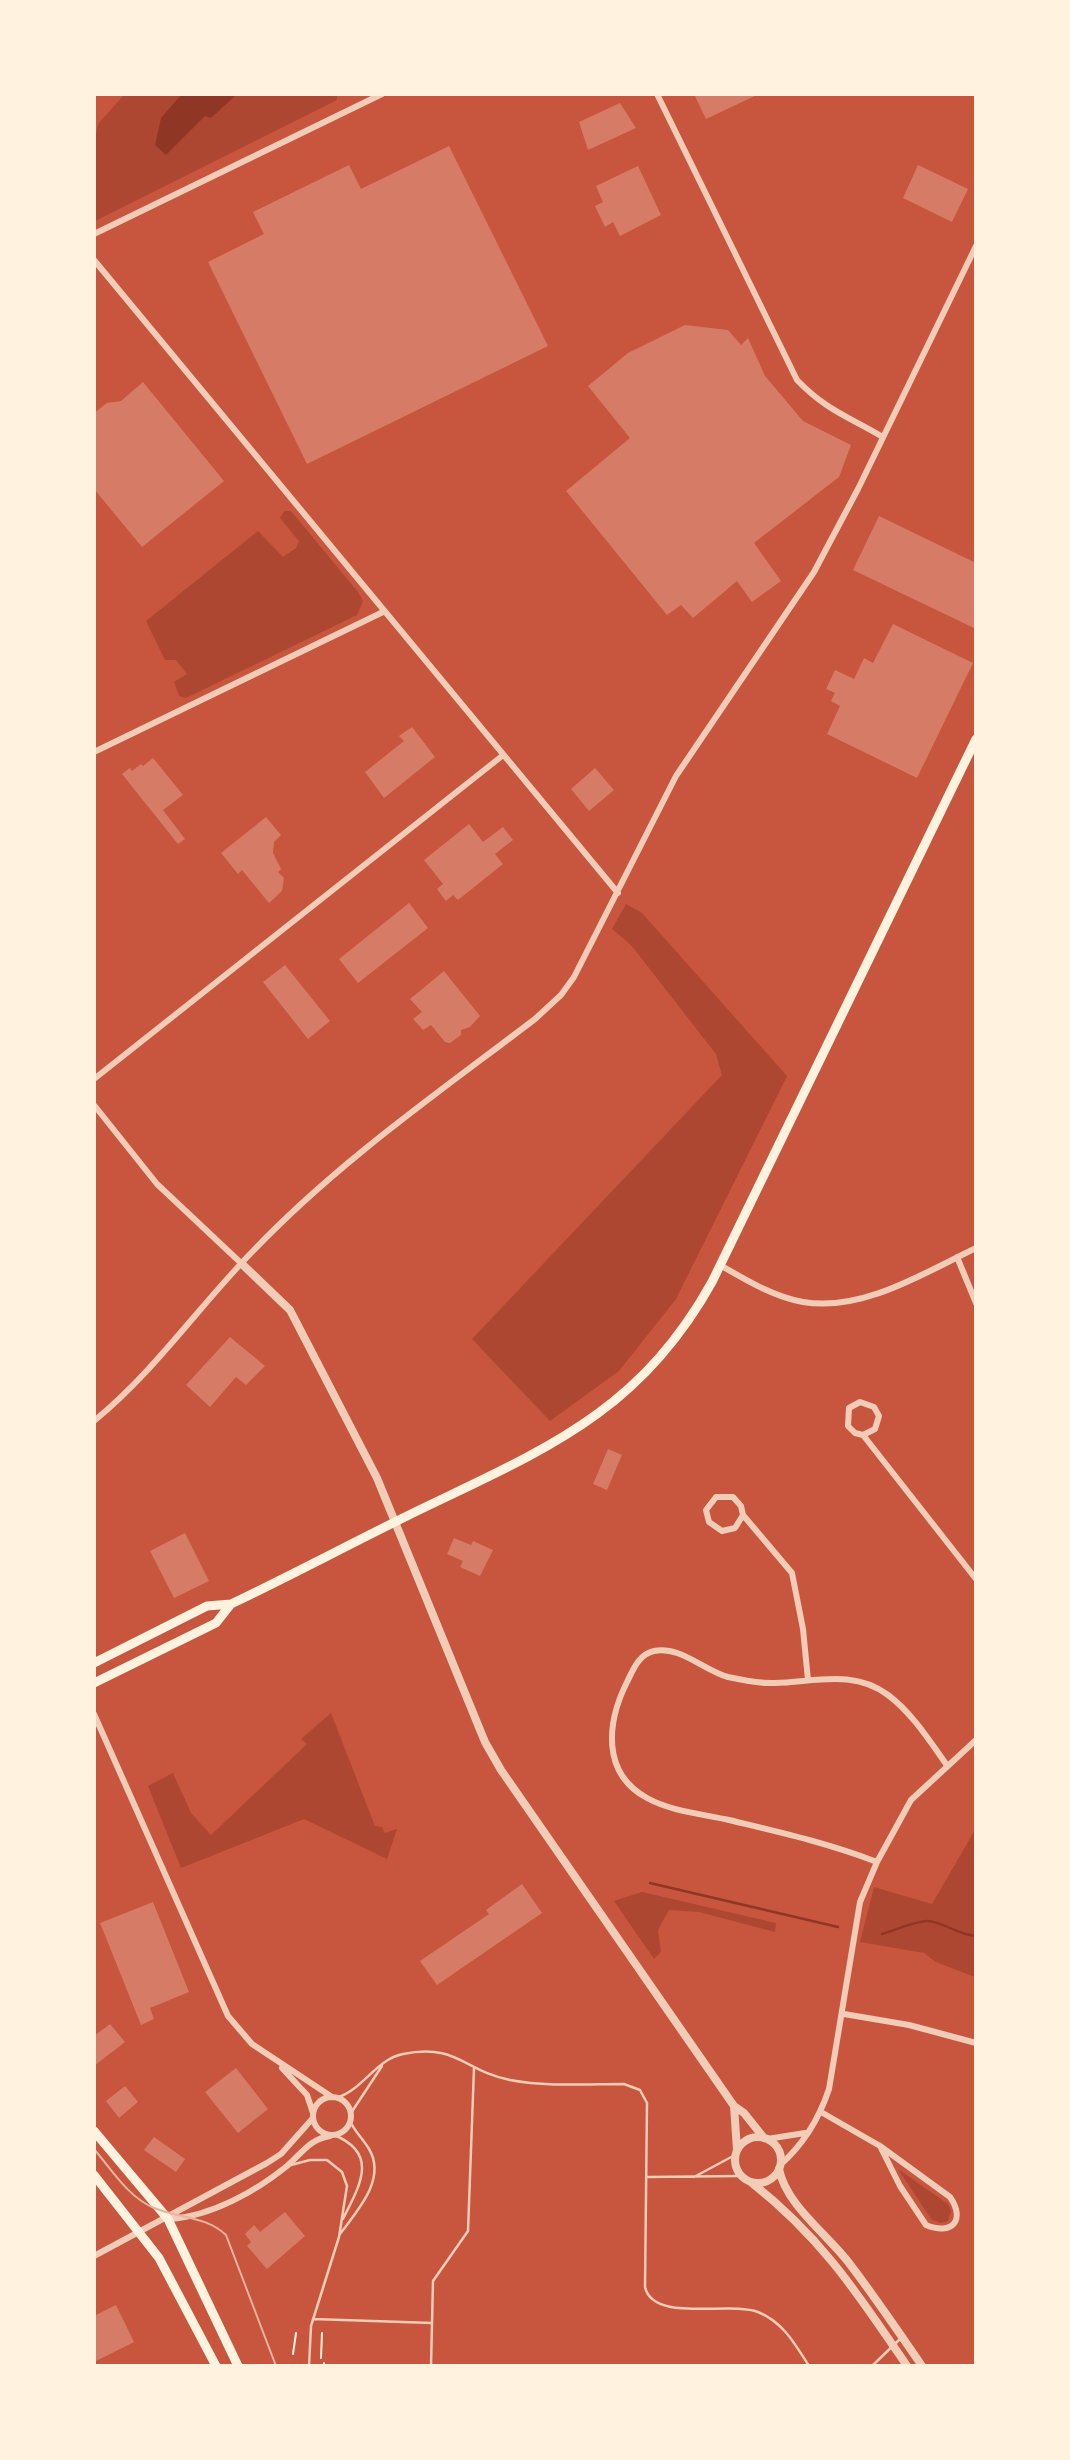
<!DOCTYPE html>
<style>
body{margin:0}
#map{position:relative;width:1070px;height:2460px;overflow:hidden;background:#c8553d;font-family:"Noto Sans",sans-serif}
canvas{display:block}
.frame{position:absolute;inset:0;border:96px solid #fff3e0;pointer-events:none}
</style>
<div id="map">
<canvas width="1070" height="2460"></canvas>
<div class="frame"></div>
</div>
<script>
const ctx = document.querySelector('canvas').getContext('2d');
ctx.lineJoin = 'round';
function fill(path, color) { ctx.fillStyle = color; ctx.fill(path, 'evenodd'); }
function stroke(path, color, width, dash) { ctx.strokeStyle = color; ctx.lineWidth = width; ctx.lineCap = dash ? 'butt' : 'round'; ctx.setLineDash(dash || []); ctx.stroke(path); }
fill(new Path2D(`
 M124,95H337V100L95,221L94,146L98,124Z
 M284,511H291L358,592L363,601L357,615L186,698L179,696L174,682L187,674L176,660H165L146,621L258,531L283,557L296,548L299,541L280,518Z
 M626,904L642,913L787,1076L676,1299L619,1371L550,1421L472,1339L722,1075L716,1054L631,945L612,929Z
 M331,1713L375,1826L382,1827L385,1833L397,1829L387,1859L304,1819L181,1868L148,1786L173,1773L191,1813L211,1835L307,1744L301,1739Z
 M975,1830V1977L936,1962L924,1953L860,1942L874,1887L932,1904Z
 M642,1892L776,1923L775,1932L699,1912L669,1910L658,1930L661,1952L654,1959L614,1901Z
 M898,2169L948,2204L951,2211L948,2221L940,2223L931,2219Z`), '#ae4732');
fill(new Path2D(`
 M181,95H236L211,118L205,116L166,155L155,145L161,118Z`), '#8f3625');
stroke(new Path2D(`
 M650,1883L838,1927
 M882,1934C896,1930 912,1922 927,1921C940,1920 957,1935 976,1936`), '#8f3625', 2.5);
fill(new Path2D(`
 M694,94H759L706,119Z
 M620,103L636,128L588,150L579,122Z
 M449,146L548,346L307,464L208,262L264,234L253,212L349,165L361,189Z
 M918,165L968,189L952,222L903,198Z
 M638,166L661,215L620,236L613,222L605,227L595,206L603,202L596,186Z
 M685,325L728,330L741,345L748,338L765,376L803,421L851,445L839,477L754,543L781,581L752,602L737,581L693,618L681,605L667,615L566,491L630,438L588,386L628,353Z
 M143,382L224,481L142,547L94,489V413L107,403L121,401Z
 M879,516L976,563V629L853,570Z
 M893,624L973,663L917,778L827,734L840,706L831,701L835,693L826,689L835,670L854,679L864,658L873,663Z
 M412,727L435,757L384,798L365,772L404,741L399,736Z
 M153,758L183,795L163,810L185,839L178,844L122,774L130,768L132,771L141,764L143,766Z
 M595,768L614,790L589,811L571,789Z
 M266,817L281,835L274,842L273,853L281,869L278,872L284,878L282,891L269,903L242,870L238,874L221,853Z
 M469,824L483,842L503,827L513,840L495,854L503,864L458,900L453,895L446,901L437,889L443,884L424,860Z
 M409,903L428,928L358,983L339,959Z
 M285,965L330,1021L308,1039L263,982Z
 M444,971L480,1016L470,1027L461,1030V1035L450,1043L445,1042L431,1025L423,1030L413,1019L422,1012L410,999Z
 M230,1337L265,1366L246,1385L236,1377L210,1407L186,1385Z
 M608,1449L622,1455L607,1490L593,1484Z
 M185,1533L209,1581L174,1598L150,1551Z
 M454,1538L471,1545L473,1541L493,1550L480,1576L460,1567L463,1561L447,1554Z
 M522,1884L542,1913L437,1985L420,1961L489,1914L486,1910Z
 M153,1902L189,1992L150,2008L154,2019L141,2025L100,1923Z
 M110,2024L125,2042L94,2066V2036Z
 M236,2068L268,2109L238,2133L205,2092Z
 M125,2086L138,2102L119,2118L106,2101Z
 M154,2137L185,2159L176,2172L144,2150Z
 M285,2212L305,2236L267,2269L247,2246L251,2242L245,2234L254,2225L260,2232Z
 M116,2305L134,2342L94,2362V2316Z`), '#d67c66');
stroke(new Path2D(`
 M293,2354L296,2333
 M321,2358L322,2333
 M324,2366V2363`), '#fff3e0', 2);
stroke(new Path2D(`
 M336,2098C362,2091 376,2059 403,2054C457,2043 464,2071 510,2080C547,2087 587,2084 624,2084L640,2090L647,2103L645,2287C653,2323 729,2301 758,2312C783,2322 795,2344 809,2366
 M351,2113L382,2066
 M334,2135C381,2154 358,2188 343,2219
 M291,2165L310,2160H327L342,2172L347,2186L339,2237L311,2326L309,2366
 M647,2177L741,2176
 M694,2177L735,2155
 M340,2234C357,2211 387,2179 369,2149C363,2139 355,2132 350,2121
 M313,2319L432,2323
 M431,2366L433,2281L468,2231L474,2068
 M872,2366L900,2339`), '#f1ccb7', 2.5);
stroke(new Path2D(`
 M657,94L797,380C826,410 847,416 881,436
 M94,234L382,94
 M94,260L618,893
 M94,752L383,612
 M94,1079L502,756
 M94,1105L157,1184L242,1264
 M957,1257L976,1303
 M720,1265C746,1280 774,1297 803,1302C863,1312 924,1273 976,1248
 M94,1421C155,1371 199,1306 253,1251C338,1162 438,1093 535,1019L561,995L574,977L676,776L814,572L858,489L976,246
 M863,1435L875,1429L879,1416L874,1407L860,1402L849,1408L848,1426L855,1433L863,1435L976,1579
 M743,1515L735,1528L722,1531L709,1522L706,1510L716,1497H733L741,1506L743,1515L792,1573L803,1629L808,1680
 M94,1714L228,2016L252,2044L332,2097
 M877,1862C828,1843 779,1832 729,1820C702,1814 670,1811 647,1798C601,1773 607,1722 627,1682C633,1670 639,1654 654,1651C679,1645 705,1671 728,1677C744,1680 759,1684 775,1683C814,1682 854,1669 888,1695C912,1713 929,1740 946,1764
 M844,2014L909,2025L976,2043
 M282,2068L307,2095L313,2113
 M313 2116a19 19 0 1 1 38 0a19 19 0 1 1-38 0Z
 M821,2112L880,2146L950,2197C966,2220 952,2236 926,2225L900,2186L880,2146
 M767,2139L805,2133
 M780,2165C804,2144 819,2119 829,2089L860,1902L877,1862L911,1800L976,1740
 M170,2219C211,2216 255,2192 287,2166C302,2153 310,2139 330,2136
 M94,2256L267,2163L281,2154L313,2118`), '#f1ccb7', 6);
stroke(new Path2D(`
 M242,1264L290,1310L377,1478L485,1742L501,1770L734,2106L744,2113L764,2138
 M734,2106L737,2150
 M735 2160a23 23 0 1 1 46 0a23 23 0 1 1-46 0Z
 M779,2169C786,2205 827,2234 849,2263C875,2297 898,2331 922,2366
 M752,2183C822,2238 858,2294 907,2366`), '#f1ccb7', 8);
stroke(new Path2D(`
 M94,1663L207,1606L231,1604C290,1576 348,1545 407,1516C538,1452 637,1417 712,1282L976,739
 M94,1683L216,1623L231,1604
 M94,2131L168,2219L238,2366
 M94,2175L159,2258L216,2366`), '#fff3e0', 9);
stroke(new Path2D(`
 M94,2149C112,2170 128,2197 154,2208C178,2218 206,2216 226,2235L276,2366`), '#e9b49f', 2);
</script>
